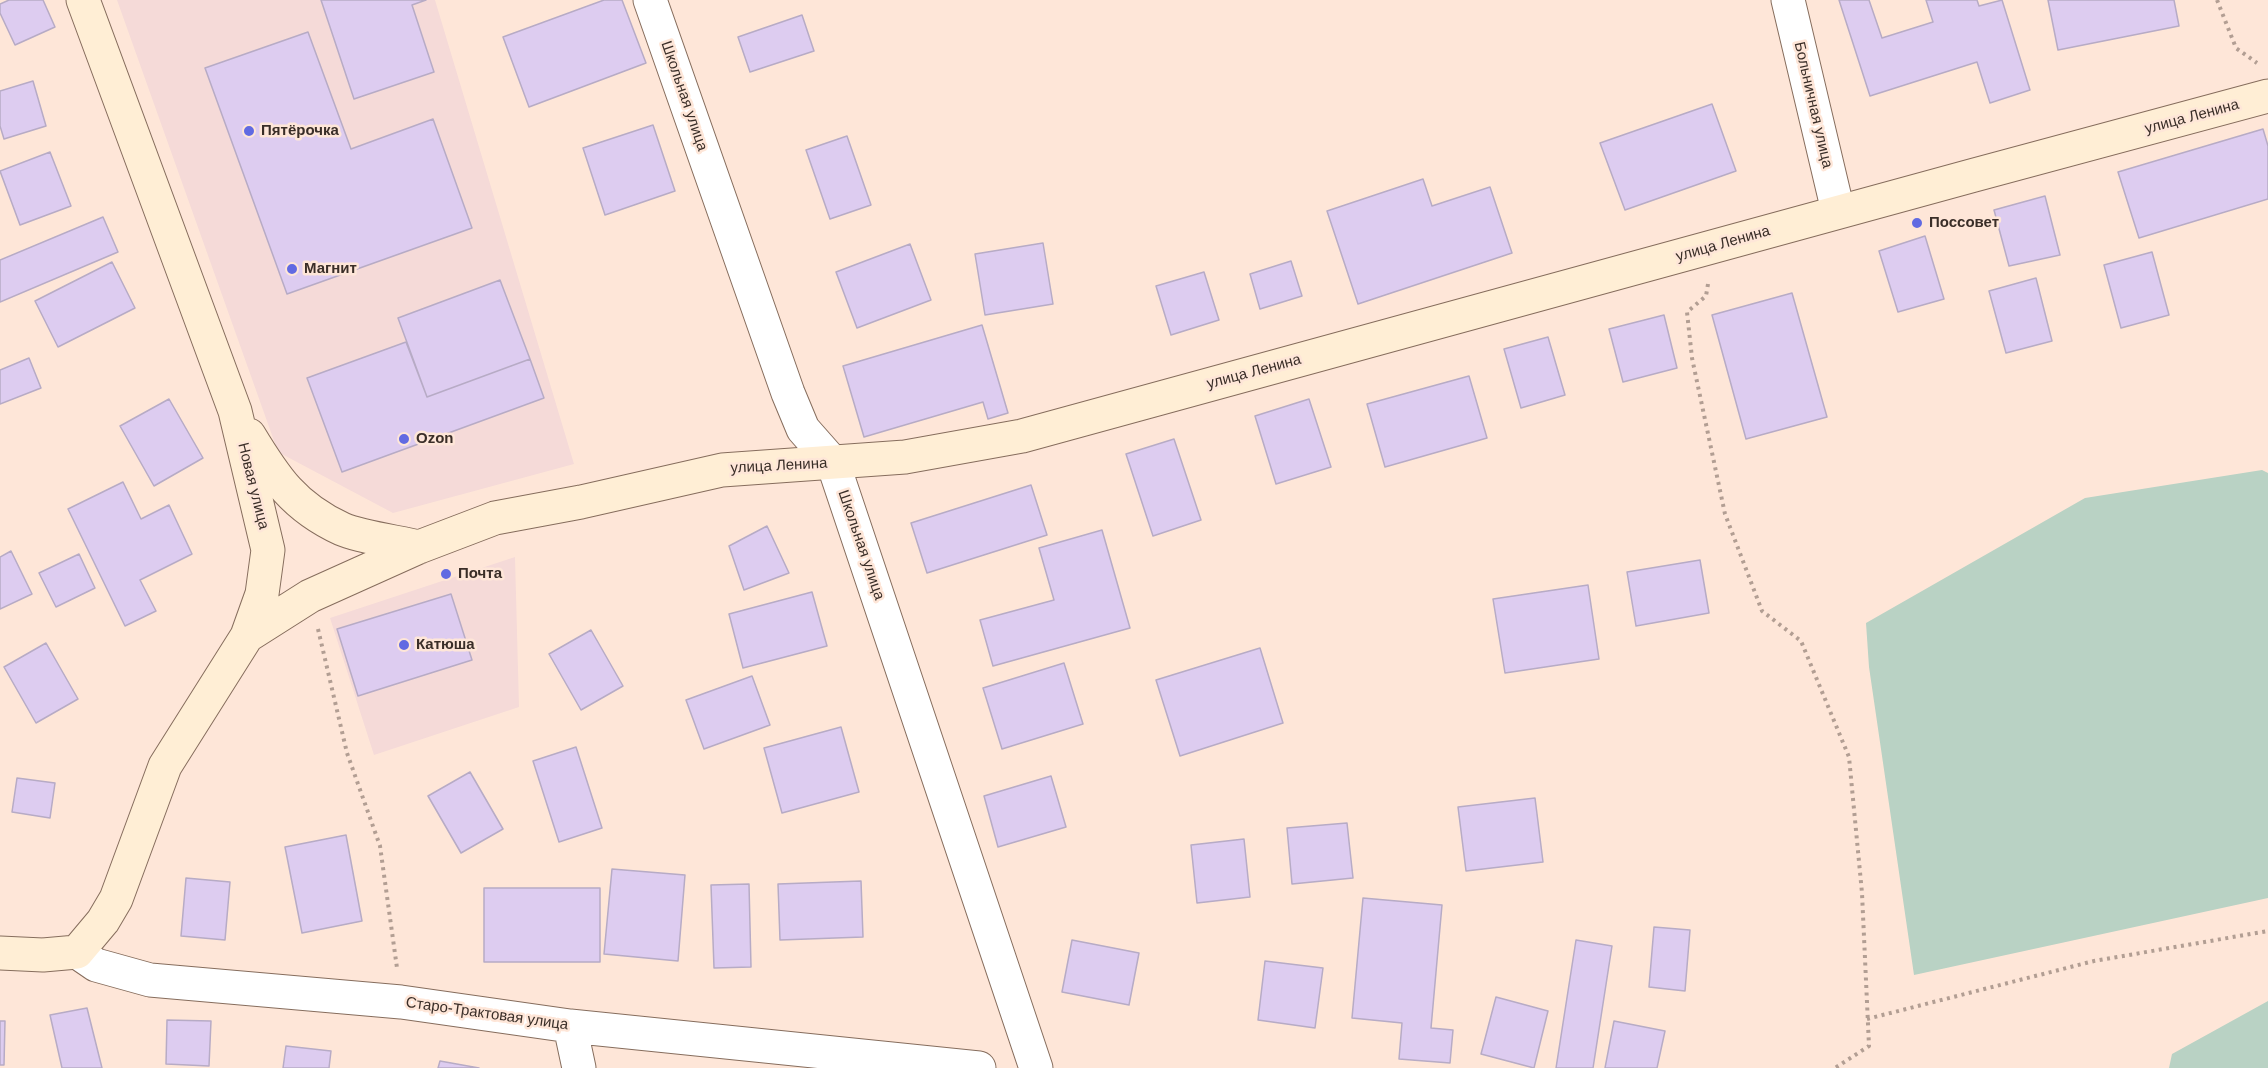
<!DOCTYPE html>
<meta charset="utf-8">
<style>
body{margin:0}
canvas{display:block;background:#fee6d8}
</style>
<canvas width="2268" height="1068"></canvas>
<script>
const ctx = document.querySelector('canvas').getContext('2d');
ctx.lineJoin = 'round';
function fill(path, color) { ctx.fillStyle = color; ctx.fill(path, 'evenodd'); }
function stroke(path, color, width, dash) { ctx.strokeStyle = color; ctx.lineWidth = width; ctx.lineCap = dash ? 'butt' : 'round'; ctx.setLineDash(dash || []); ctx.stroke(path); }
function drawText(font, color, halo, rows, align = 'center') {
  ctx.font = font + ' Arial,sans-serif'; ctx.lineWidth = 5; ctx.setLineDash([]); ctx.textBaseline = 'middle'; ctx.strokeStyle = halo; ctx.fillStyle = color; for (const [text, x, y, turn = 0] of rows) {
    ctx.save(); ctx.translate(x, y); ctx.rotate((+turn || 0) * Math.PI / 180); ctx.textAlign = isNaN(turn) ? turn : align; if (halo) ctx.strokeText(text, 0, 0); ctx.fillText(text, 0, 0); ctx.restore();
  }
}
fill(new Path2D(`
 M117,0H435L574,464L393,513L278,452Z
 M515,557L519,707L374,755L330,618Z`), '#f5dad8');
fill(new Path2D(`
 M2262,470L2268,473V898L1914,975L1869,667L1866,623L2085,498Z
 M2268,1001V1068H2169L2172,1054Z`), '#b9d2c4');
const building = new Path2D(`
 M9,0H43L55,27L15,45L0,13V4Z
 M321,0H426L412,5L434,72L354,99Z
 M604,0H622L646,63L529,107L503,37Z
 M1839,0H1869L1882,38L1933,22L1926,0H1977L1979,6L2002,0L2030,90L1990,103L1977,62L1870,96Z
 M2048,0H2174L2179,26L2058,50Z
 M802,15L814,51L750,72L738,37Z
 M308,32L351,149L433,119L472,228L287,294L205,68Z
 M33,81L46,126L4,139L0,126V91Z
 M1712,104L1736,171L1625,210L1600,143Z
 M653,125L675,191L605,215L583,148Z
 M2263,129L2268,146V199L2139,238L2118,172Z
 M847,136L871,205L830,219L806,150Z
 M50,152L71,206L20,225L0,171Z
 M1423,179L1432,206L1490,187L1512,253L1358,304L1327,211Z
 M2045,196L2060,255L2009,266L1994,210Z
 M103,217L118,252L0,302V260Z
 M1925,236L1944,299L1898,312L1879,251Z
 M1043,243L1053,304L985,315L975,254Z
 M910,244L931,300L857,328L836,272Z
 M2152,252L2169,315L2121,328L2104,265Z
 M1291,261L1302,296L1260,309L1250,274Z
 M112,262L135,308L58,347L35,301Z
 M1204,272L1219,320L1171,335L1156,286Z
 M2036,278L2052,341L2006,353L1989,291Z
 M500,280L530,359L427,397L398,318Z
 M1792,293L1827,417L1746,439L1712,315Z
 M1664,315L1677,368L1623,382L1609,329Z
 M982,325L1008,413L988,419L983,402L864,437L843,366Z
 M1548,337L1565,395L1521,408L1504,349Z
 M406,342L427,397L530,359L544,398L342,472L307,378Z
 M29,358L41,388L0,404V370Z
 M1469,376L1487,438L1385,467L1367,404Z
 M169,399L203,458L154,486L120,426Z
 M1309,399L1331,467L1276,484L1255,416Z
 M1174,439L1201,520L1153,536L1126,454Z
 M123,482L141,519L169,505L192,554L140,580L156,611L125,626L68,509Z
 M1031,485L1047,535L927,573L911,523Z
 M767,526L789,573L744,590L729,546Z
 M1102,530L1130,628L993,666L980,620L1054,600L1039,548Z
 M11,551L32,594L0,609V557Z
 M79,554L95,588L56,607L39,573Z
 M1700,560L1709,613L1636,626L1627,572Z
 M1588,585L1599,659L1505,673L1493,599Z
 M812,592L827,646L743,668L729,614Z
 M451,594L472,660L358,696L337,629Z
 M591,630L623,686L581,710L549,654Z
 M46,643L78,699L36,723L4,667Z
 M1260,648L1283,723L1180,756L1156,680Z
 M1064,663L1083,724L1002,749L983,688Z
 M752,676L770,725L704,749L686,700Z
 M841,727L859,792L782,813L764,748Z
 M576,747L602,828L559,842L533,761Z
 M470,772L503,829L461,853L428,796Z
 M1051,776L1066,827L998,847L984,796Z
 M17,778L55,783L50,818L12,812Z
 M1535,798L1543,862L1466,871L1458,807Z
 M1347,823L1353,878L1292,884L1287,828Z
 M346,835L362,921L302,933L285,847Z
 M1244,839L1250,897L1197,903L1191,845Z
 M612,869L685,875L678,961L604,954Z
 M186,878L230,882L225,940L181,936Z
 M861,881L863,937L780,940L778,884Z
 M749,884L751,967L714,968L711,885Z
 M484,888H600V962H484Z
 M1363,898L1442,905L1431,1028L1453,1030L1450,1063L1399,1059L1402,1023L1352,1018Z
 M1654,927L1690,930L1685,991L1649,987Z
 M1072,940L1139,953L1129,1005L1062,992Z
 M1576,940L1612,946L1593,1068H1556Z
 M1265,961L1323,968L1315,1028L1258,1020Z
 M1496,997L1548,1011L1534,1068L1481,1054Z
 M87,1008L102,1068H62L50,1015Z
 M167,1020L211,1021L209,1066L166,1064Z
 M0,1021H5L4,1065H0Z
 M1614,1021L1665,1031L1657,1068H1605Z
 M286,1046L331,1051L329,1068H283Z
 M440,1061L479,1068H438Z`);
fill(building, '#ddccf0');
stroke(building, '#b7abc5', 1.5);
const street = new Path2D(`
 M650,0L788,393L803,429L833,463L1036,1068
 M1788,0L1838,211
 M77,952L96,965L150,980L401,1002L570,1026L979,1068
 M570,1026L579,1068`);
const secondary = new Path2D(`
 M249,435C275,478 294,507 342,529C360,537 398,542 419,547
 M247,636L310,596L419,547L495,518L581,502L722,470L905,457L1022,436C1437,322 1852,207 2268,96
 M0,953L43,955L77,952L103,921L116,899L165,766L247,636L262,594L268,550L235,411L83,0`);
stroke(street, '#866d5d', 35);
stroke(secondary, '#866d5d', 35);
stroke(new Path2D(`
 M2217,0L2236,48L2257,63
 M1708,284L1706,296L1687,312L1692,358L1725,514L1762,611L1801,641L1849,757L1862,893L1869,1046L1835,1068
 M318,629L347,753L380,846L397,968
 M1867,1019L2094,961L2268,931`), '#b29e93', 4, [3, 4.5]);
stroke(street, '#fff', 33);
stroke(secondary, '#ffeed5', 33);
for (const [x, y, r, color] of [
 [249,131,6,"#616ae2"],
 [1917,223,6,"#616ae2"],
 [292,269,6,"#616ae2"],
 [404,439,6,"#616ae2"],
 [446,574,6,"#616ae2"],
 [404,645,6,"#616ae2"]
]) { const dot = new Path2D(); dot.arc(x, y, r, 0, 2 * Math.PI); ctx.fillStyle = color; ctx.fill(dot); stroke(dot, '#fee6d8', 2); }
drawText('15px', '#3a2e28', '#fee6d8', [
 ["Школьная улица",684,96,71],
 ["Больничная улица",1813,105,77],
 ["улица Ленина",2192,117,-15],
 ["улица Ленина",1723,244,-16],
 ["улица Ленина",1254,372,-15],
 ["улица Ленина",779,466,-3],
 ["Новая улица",253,486,76],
 ["Школьная улица",861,545,71],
 ["Старо-Трактовая улица",487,1014,8]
]);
drawText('bold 15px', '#3a2e28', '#fee6d8', [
 ["Пятёрочка",261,131],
 ["Поссовет",1929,223],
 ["Магнит",304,269],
 ["Ozon",416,439],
 ["Почта",458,574],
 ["Катюша",416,645]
], 'left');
</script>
